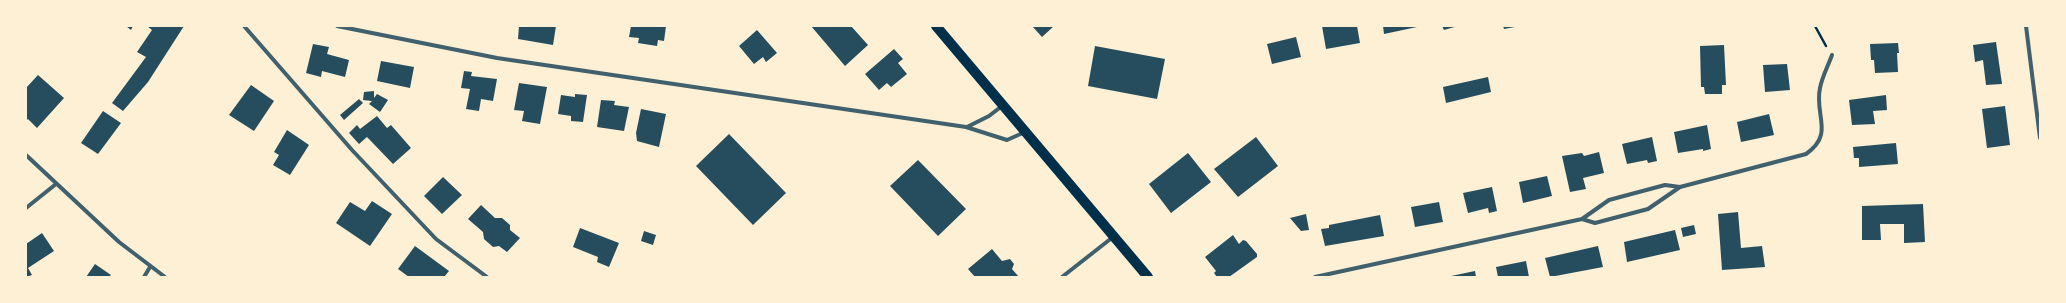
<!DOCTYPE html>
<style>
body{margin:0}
#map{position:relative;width:2066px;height:303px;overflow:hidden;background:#fdf0d5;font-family:Manrope,sans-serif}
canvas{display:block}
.frame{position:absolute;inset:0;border:27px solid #fdf0d5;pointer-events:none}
</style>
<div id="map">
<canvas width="2066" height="303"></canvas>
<div class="frame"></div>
</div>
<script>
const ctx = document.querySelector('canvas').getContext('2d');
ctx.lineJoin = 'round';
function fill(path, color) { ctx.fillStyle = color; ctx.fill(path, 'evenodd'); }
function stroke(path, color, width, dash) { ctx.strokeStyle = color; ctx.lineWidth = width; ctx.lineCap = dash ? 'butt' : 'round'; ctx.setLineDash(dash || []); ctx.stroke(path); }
fill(new Path2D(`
 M126,26H133L131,30Z
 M147,26H184L148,82L123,111L112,103L146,57L137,52L152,30Z
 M519,26H556L553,45L518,39Z
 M631,26H666L664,41L658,40L657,46L638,43L639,38L629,37Z
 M811,26H851L868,45L845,66Z
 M1032,26H1054L1042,37Z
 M1322,26H1357L1360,43L1326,49Z
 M1383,26H1417V27L1384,34Z
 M1442,26H1458L1444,30Z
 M1503,26H1515V27L1504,29Z
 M757,30L777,53L766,62L763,57L754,64L739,46Z
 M1296,37L1301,57L1272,64L1267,44Z
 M1996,42L2002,84L1986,85L1983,60L1975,62L1973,45Z
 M1898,43L1899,53H1897L1898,72L1875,73L1874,60H1871L1870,44Z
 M313,44L329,47L327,54L349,60L345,77L322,71L321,77L306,73Z
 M1724,45L1726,85H1722V94H1705L1704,87H1701L1700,46Z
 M1095,46L1165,59L1157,99L1088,86Z
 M894,49L903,59L898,63L907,74L891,87L887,83L879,90L865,74Z
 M381,61L414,67L410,88L377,81Z
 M1787,64L1790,90L1765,92L1763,65Z
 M464,71L472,72L471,76L497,79L493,101L481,99L479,111L466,109L470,89L461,88Z
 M38,75L64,98L37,128L28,119L26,121V88Z
 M1488,77L1491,92L1446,103L1443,87Z
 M519,83L547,87L540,124L522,121L524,111L514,110Z
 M251,85L274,101L254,131L229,115Z
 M374,91V98L377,94L388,100L380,112L369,104L372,101L363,100L364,92Z
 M575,94L587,95L583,122L571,121V116L558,114L561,95L575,97Z
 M1886,95L1887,110L1873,111L1875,124L1852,125L1849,100Z
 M359,99L363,103L344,120L340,115Z
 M601,100L615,101L614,105L629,107L624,131L597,127Z
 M2005,106L2010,145L1987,148L1982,109Z
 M641,109L666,114L659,147L637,141L636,133Z
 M103,111L121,123L98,154L81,143Z
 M1769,114L1774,135L1741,142L1737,122Z
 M377,116L387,128L391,125L411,148L393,164L367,137L359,144L349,133L357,125L360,129Z
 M1707,125L1711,149L1703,151V149L1678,153L1674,132Z
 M287,130L309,145L290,175L273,165L279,155L274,152Z
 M729,134L786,193L753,225L696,166Z
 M1256,137L1278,166L1238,197L1214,169Z
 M1652,137L1657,161L1648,163L1647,160L1627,164L1622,144Z
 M1896,143L1898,164L1859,167V158H1854L1853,147Z
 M1599,152L1604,173L1583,178L1586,189L1570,192L1562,156L1582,153L1584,156Z
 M1188,153L1211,182L1171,213L1149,184Z
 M918,160L966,209L938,236L890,186Z
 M1547,176L1552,196L1523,203L1519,182Z
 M443,177L462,195L442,214L424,196Z
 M1492,187L1497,211L1489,213L1488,208L1468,213L1463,193Z
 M372,201L392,214L370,246L336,223L350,202L365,211Z
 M1439,202L1443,222L1415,227L1411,207Z
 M1923,204L1925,242L1904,243V224H1880L1881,240H1862V206Z
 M481,205L495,218H502L510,225V230L520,238L507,252L499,246L493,247L484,239L483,232L468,219Z
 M1738,212L1741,248L1762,246L1765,267L1722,270L1718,214Z
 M1306,214L1309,230L1301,231L1290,218Z
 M1380,215L1384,236L1325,246L1321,229L1329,228V225Z
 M1694,225L1696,234L1683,237L1681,228Z
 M580,228L619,243L609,267L597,262L598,257L573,247Z
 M1675,230L1680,250L1627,262L1624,242Z
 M644,231L656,235L653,245L641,241Z
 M42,233L54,251L28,268L32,275L26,277V244Z
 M1233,235L1239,244L1243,240L1246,241L1257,254V257L1229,277H1217L1214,273L1216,271L1205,257Z
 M415,246L449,271L444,277H409L398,269Z
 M1598,246L1603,267L1550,277L1545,258Z
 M992,249L1002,261L1010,259L1014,264L1012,269L1019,277H975L968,269Z
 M1526,261L1529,277H1498L1496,267Z
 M95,264L111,275L109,277H86Z
 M1475,271L1476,277H1451V276Z`), '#264d5e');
stroke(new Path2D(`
 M1815,26L1826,46`), '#003049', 2.5);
stroke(new Path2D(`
 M244,26L352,150L436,239L487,277
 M337,26L497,58L966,127L1007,140L1025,132
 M2026,26L2040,138
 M967,127L989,116L1002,106
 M26,155L119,242L165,277
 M26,208L56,184
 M1582,219L1595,223L1648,209L1680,187L1806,154C1835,134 1814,115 1820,88C1822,77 1828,66 1832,55
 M144,277L150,267
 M1062,277L1113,237
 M1315,277L1582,219L1609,200L1665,185L1680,187`), '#3f606c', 4);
stroke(new Path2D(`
 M936,26L1148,277`), '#003049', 10);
</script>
